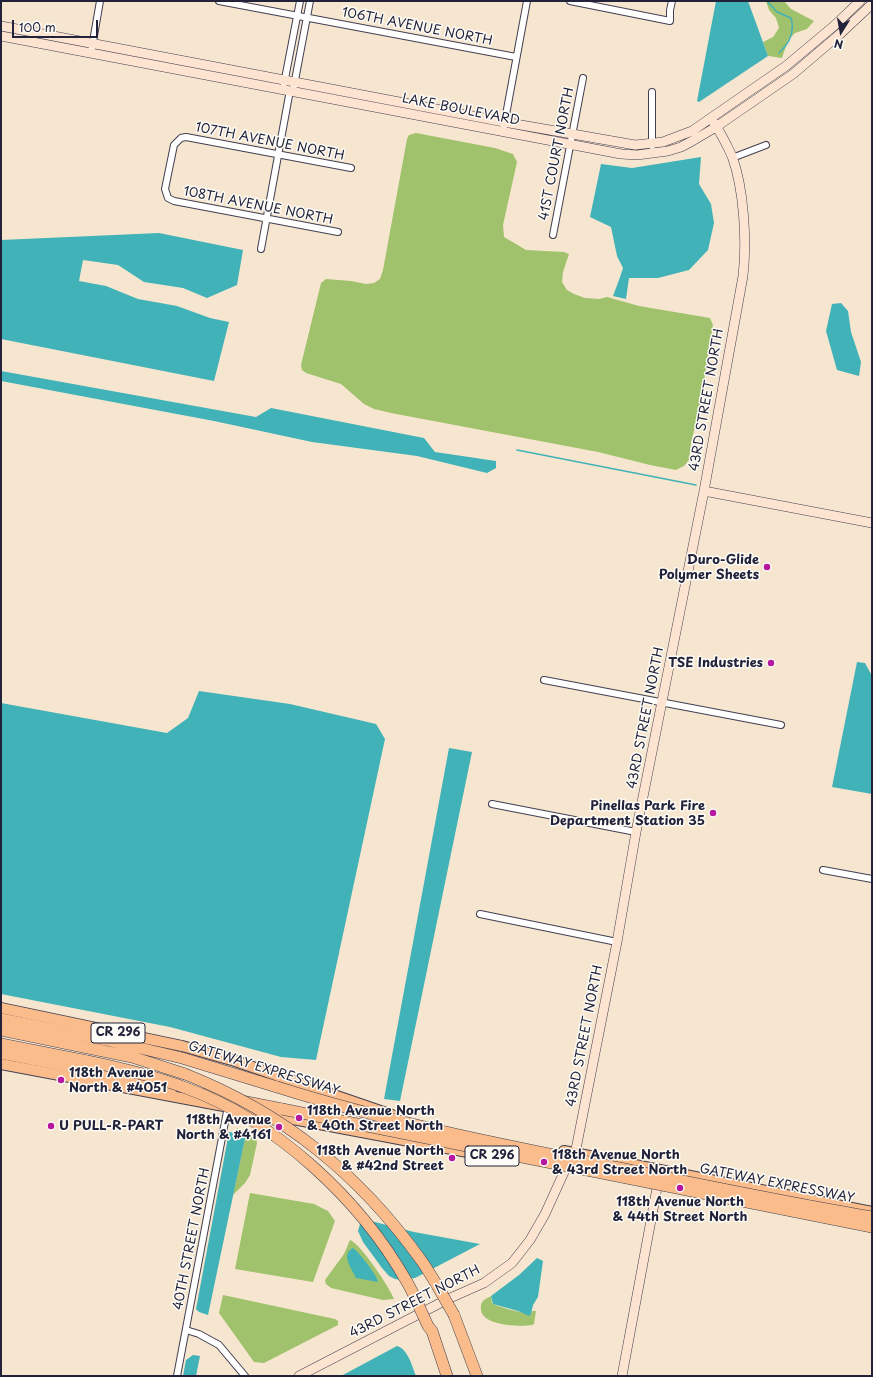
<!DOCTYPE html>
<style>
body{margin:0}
#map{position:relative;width:873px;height:1377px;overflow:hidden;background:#f6e6cf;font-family:"Playpen Sans",sans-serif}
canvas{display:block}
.frame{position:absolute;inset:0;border:2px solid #22223b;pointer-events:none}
.north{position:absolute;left:821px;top:12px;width:40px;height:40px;-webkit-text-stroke:3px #fdfcf7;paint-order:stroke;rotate:191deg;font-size:11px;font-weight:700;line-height:16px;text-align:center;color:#22223b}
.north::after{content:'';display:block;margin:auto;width:14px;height:18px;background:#22223b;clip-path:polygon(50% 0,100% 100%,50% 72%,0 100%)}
.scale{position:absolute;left:12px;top:20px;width:86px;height:18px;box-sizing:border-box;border:2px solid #22223b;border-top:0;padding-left:5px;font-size:12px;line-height:14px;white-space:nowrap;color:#22223b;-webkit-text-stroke:3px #fdfcf7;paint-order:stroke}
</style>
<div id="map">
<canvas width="873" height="1377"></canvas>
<div class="frame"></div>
<div class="north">N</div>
<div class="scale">100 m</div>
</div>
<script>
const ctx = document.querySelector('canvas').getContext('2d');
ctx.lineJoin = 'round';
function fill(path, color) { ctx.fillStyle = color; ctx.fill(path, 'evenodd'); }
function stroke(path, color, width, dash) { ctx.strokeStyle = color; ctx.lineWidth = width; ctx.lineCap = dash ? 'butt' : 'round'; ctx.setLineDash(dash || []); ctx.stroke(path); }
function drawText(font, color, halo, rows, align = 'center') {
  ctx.font = font + ' "Playpen Sans",sans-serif'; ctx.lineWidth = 3; ctx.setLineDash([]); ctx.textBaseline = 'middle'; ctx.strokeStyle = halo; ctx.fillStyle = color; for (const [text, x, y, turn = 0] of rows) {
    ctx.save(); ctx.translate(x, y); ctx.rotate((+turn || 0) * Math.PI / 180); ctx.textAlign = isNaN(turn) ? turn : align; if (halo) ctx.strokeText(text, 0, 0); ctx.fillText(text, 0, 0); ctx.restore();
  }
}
fill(new Path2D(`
 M766,1H784L791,9L814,21L807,29L795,33L788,40L782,58L768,56L763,42L773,37L779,28L776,18L769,10Z
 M416,133L495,148L513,154L517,162L503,225L504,237L526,250L564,252L569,254L563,272L562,282L567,290L574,294L585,298L599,299L607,297L639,306L710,318L713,325L700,406L691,443L689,460L684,466L676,470L650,465L598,452L391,413L374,409L364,404L341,384L306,373L302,370L301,365L321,283L326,279L351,281L366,284L374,283L380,279L383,270L407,139L409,135Z
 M237,1128L256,1138L257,1143L250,1175L245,1183L233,1195L246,1134L236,1133Z
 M250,1193L314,1204L328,1211L335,1221L313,1282L235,1269Z
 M350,1240C360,1243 390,1288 394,1299L383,1300L331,1288L326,1284L325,1280L344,1254Z
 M223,1295L335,1319L338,1321V1325L264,1363L254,1362L219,1313Z
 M491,1296L492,1303C497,1307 526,1314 531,1314L532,1311H536L534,1324L532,1325C520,1327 483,1326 481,1310C480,1301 484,1300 491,1296Z`), '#a0c26c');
fill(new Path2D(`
 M716,1H748L768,56L699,102L697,101Z
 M701,157L699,184L711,204L714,223L708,250L689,270L658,278H629L626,299L613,296L619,280L623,268L617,256L611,227L590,217L601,164L632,168Z
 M159,233L243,250L237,285L207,298L183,288L144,282L118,265L83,260L79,281L106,286L138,299L177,306L210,318L229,322L214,381L1,339V240Z
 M841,303L848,311L851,332L861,362L859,376L837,370L826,331L832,304Z
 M1,371L256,417L271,408L424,438L435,452L496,461V468L487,473L417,456L312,442L214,421L1,381Z
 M857,662L865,663L872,676V794L832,787Z
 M199,691L290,704L376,724L385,739L316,1060L281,1057L170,1027L1,994V703L167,733L188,718Z
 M449,748L472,752L400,1101L384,1099Z
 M229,1132L246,1134L208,1315L199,1312L196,1309Z
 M362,1221H371L414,1232L480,1244L415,1278L401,1280L395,1279L389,1276L382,1268L363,1242L358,1231L360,1224Z
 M353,1248C358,1251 377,1275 378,1282L356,1278C352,1269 340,1254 353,1248Z
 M537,1258L543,1261L538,1297L533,1305L531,1314L529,1316L518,1311L493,1304L491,1296L519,1275Z
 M397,1346C408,1349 412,1366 416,1376H341Z
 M193,1355L200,1356L196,1376H183L186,1360Z`), '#41b2b8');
stroke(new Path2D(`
 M767,1L777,12L791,18C795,32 789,44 779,53
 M517,450L696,485`), '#41b2b8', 1.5);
const street = new Path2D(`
 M219,1L516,57
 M570,1L670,21V10L672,1
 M91,53L100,1
 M284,84L300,1
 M293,91L310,1
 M503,131L527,1
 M652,146V92
 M732,158L766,145
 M338,232L174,201L168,198L165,189L174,145L181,138L186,137L351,168
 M553,235L583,78
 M261,249L290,90
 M544,680L781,725
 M492,804L636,832
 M823,870L872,879
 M480,914L617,942
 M186,1330L199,1334L219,1345L245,1376
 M177,1376L228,1106`);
const secondary = new Path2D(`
 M1,26L504,122L635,145L663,142L692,131L786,66L835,25L860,1
 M1,36L621,154L637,155L668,151L681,147L694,140L716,127L793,74L840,34L872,4
 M704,491L872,523
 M299,1376L448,1299L484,1283L512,1263L530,1240L545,1214L565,1170L575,1154L617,942L636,832L704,491L743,276C747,241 744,189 732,156C726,143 719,130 711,118
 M622,1376L657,1188`);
const primary = new Path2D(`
 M1,1008L182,1046L235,1061L392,1115
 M1,1064L489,1156
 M564,1151L872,1212`);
const highway = new Path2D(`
 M1,1019L106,1040L182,1058L277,1087
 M1,1030L132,1057L185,1074
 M1,1044L87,1061
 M1,1053L173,1087
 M206,1094L282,1109
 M454,1315L477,1376
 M428,1326L432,1331L447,1376`);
stroke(street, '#423f51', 8);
stroke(secondary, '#423f51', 10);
stroke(primary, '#423f51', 12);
stroke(highway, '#423f51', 12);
stroke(street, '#fff', 6);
stroke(secondary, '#fde4d0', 9);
stroke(primary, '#f9bc8a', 10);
stroke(highway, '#f9bc8a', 11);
const highwayBridge = new Path2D(`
 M87,1061C121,1068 154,1076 186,1088C276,1121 360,1199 407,1282C415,1296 421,1311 428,1326
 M185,1074C284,1113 359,1174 421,1260C433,1277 443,1296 454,1315
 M277,1087C384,1121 494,1143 604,1165C693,1183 782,1202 872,1217
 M282,1109L872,1227`);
stroke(highwayBridge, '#423f51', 12, []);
stroke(highwayBridge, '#f9bc8a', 11);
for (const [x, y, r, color] of [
 [767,567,4,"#b5179e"],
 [771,663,4,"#b5179e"],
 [713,813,4,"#b5179e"],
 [61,1080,4,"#b5179e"],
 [299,1118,4,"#b5179e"],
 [51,1126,4,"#b5179e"],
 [279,1127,4,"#b5179e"],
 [452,1158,4,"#b5179e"],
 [544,1162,4,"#b5179e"],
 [680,1188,4,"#b5179e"]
]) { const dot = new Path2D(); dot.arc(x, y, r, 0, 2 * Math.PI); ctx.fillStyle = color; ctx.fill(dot); stroke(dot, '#fdfcf7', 1.5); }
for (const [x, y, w] of [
 [118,1033,54],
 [492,1156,54]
]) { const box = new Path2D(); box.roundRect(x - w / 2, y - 10, w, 20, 3); ctx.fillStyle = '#fdfcf7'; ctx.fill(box); stroke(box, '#22223b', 1); }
drawText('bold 12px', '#22223b', null, [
 ["CR 296",118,1033],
 ["CR 296",492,1156]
]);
drawText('13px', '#22223b', '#fdfcf7', [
 ["106TH AVENUE NORTH",417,27,11],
 ["LAKE BOULEVARD",461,110,11],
 ["107TH AVENUE NORTH",270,142,11],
 ["41ST COURT NORTH",557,154,-79],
 ["108TH AVENUE NORTH",258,206,11],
 ["43RD STREET NORTH",707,400,-80],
 ["43RD STREET NORTH",646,718,-79],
 ["43RD STREET NORTH",585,1036,-79],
 ["GATEWAY EXPRESSWAY",264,1069,17],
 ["GATEWAY EXPRESSWAY",777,1184,11],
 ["40TH STREET NORTH",192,1239,-79],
 ["43RD STREET NORTH",415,1302,-27]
]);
drawText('bold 13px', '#22223b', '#fdfcf7', [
 ["Duro-Glide",759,560],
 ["Polymer Sheets",759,575],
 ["TSE Industries",763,663],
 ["Pinellas Park Fire",705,806],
 ["Department Station 35",705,821],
 ["118th Avenue",69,1073,"left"],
 ["North & #4051",69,1088,"left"],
 ["118th Avenue North",307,1111,"left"],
 ["& 40th Street North",307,1126,"left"],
 ["118th Avenue",271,1120],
 ["North & #4161",271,1135],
 ["U PULL-R-PART",59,1126,"left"],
 ["118th Avenue North",444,1151],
 ["& #42nd Street",444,1166],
 ["118th Avenue North",552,1155,"left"],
 ["& 43rd Street North",552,1170,"left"],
 ["118th Avenue North",680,1202,"center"],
 ["& 44th Street North",680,1217,"center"]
], 'right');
</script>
